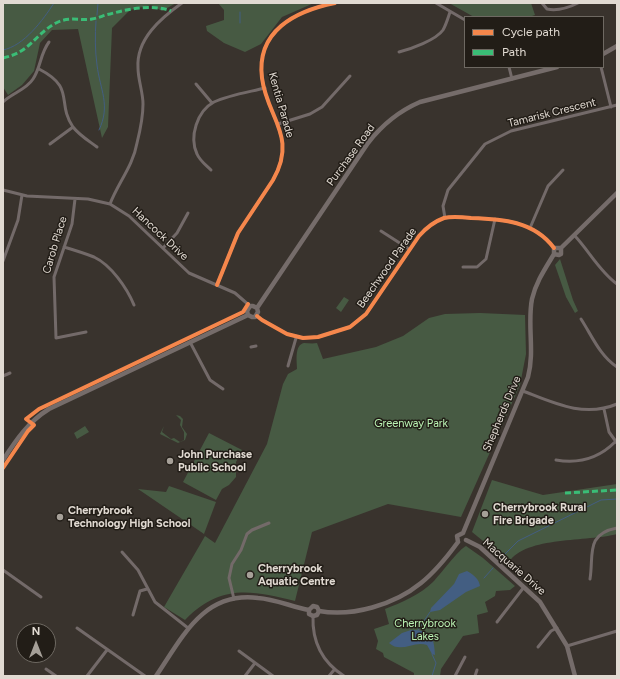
<!DOCTYPE html>
<style>
body{margin:0}
#map{position:relative;width:620px;height:679px;overflow:hidden;background:#39332d;font-family:Figtree,sans-serif}
canvas{display:block}
.frame{position:absolute;inset:0;border:4px solid #e1dad2;pointer-events:none}
.legend{position:absolute;left:464px;top:16px;width:140px;height:52px;box-sizing:border-box;background:#221d17;border:1px solid #6e6962;margin:0;padding:5px 7px;list-style:none;font-size:12px;color:#e1dad2}
.legend li{display:flex;align-items:center;gap:8px;height:20px}
.legend b{width:20px;border:1px solid #6e6962}
.north{position:absolute;left:16px;top:623px;width:40px;height:40px;box-sizing:border-box;background:#221d17;border:1px solid #6e6962;border-radius:50%;rotate:0deg;font-size:11px;font-weight:700;line-height:16px;text-align:center;color:#e1dad2}
.north::after{content:'';display:block;margin:auto;width:14px;height:18px;background:#a6a098;clip-path:polygon(50% 0,100% 100%,50% 72%,0 100%)}
</style>
<div id="map">
<canvas width="620" height="679"></canvas>
<div class="frame"></div>
<ul class="legend">
<li><b style="height:5px;background:#f5874c"></b>Cycle path</li>
<li><b style="height:5px;background:#3abd76"></b>Path</li>
</ul>
<div class="north">N</div>
</div>
<script>
const ctx = document.querySelector('canvas').getContext('2d');
ctx.lineJoin = 'round';
function fill(path, color) { ctx.fillStyle = color; ctx.fill(path, 'evenodd'); }
function stroke(path, color, width, dash) { ctx.strokeStyle = color; ctx.lineWidth = width; ctx.lineCap = dash ? 'butt' : 'round'; ctx.setLineDash(dash || []); ctx.stroke(path); }
function drawText(font, color, halo, rows, align = 'center') {
  ctx.font = font + ' Figtree,sans-serif'; ctx.lineWidth = 3; ctx.setLineDash([]); ctx.textBaseline = 'middle'; ctx.strokeStyle = halo; ctx.fillStyle = color; for (const [text, x, y, turn = 0] of rows) {
    ctx.save(); ctx.translate(x, y); ctx.rotate((+turn || 0) * Math.PI / 180); ctx.textAlign = isNaN(turn) ? turn : align; if (halo) ctx.strokeText(text, 0, 0); ctx.fillText(text, 0, 0); ctx.restore();
  }
}
fill(new Path2D(`
 M3,3H176L162,11L151,5L130,10L112,28L108,127L102,138L78,29L52,30L40,43L34,71L22,85L8,95L3,87Z
 M218,3H314L282,17L261,44L245,52L224,43L207,31L206,26L224,20V10Z
 M449,3H531L535,15L529,17H474Z
 M560,259L573,300L578,311L575,313L566,297L555,265Z
 M344,297L349,300L341,312L336,308Z
 M480,313L525,315L526,354L520,385L461,517L388,504L312,532L295,601C251,590 220,584 185,620L164,607L205,536L215,543L267,444L283,384L288,374L297,369C297,362 294,345 304,343C308,343 312,344 317,343L323,359L376,347L403,336L429,318L445,314Z
 M176,415L180,416L183,419L182,427L187,434L185,440L178,443L160,434L164,426L162,432L171,439L174,438L180,442L184,440V432L180,425L181,420Z
 M85,426L89,432L77,439L74,433Z
 M209,433L242,450L236,462V477L229,485L222,489L216,500L183,482Z
 M492,480L543,495L617,484V534C588,542 526,536 509,562L472,532Z
 M169,486L216,502L204,534L138,489L166,492Z
 M466,546L483,558L515,586L510,590L496,591L495,596L485,602L488,612L477,615L479,633L463,636L441,669L440,676H414V673L384,657L383,653L376,649L378,641L374,629L389,624L385,609C401,603 421,594 433,582C439,576 460,548 466,546Z`), '#475a43');
fill(new Path2D(`
 M467,571C474,575 479,579 480,586L466,592L440,610L430,612L431,608L454,584L459,574Z
 M411,630C431,630 434,636 435,655L432,654L427,645C414,640 401,654 389,643L402,633Z`), '#435e82');
stroke(new Path2D(`
 M97,15L98,3
 M96,21C95,35 95,51 97,65C100,90 111,105 99,130
 M240,23V12
 M3,50C24,46 43,20 54,3
 M502,557L518,541L601,500L617,499
 M484,578L493,568
 M418,630L430,612
 M432,654L436,663L432,676`), '#435e82', 1);
stroke(new Path2D(`
 M436,3L465,20
 M542,3L547,9C557,11 568,8 578,3
 M399,52C411,49 436,40 443,30C446,25 448,18 450,12
 M509,67L512,79
 M601,67L611,107
 M39,69C76,88 56,102 73,127C79,135 89,141 97,147
 M196,84L212,103
 M3,102C12,93 26,90 33,79C41,67 40,54 49,42
 M278,124L310,114L322,107L350,76
 M50,144L73,127
 M211,170C206,165 200,161 197,154C189,137 197,111 214,102C229,95 249,92 265,88
 M3,190L27,196L88,199L110,204L129,216L189,273L235,293L250,306
 M75,199L72,224L54,277L56,338L86,332
 M110,204C118,183 133,166 137,143C140,131 143,117 143,104C143,92 138,80 138,68C136,39 161,18 182,3
 M445,218L443,206L448,190L485,144L511,131L617,105
 M530,228L548,186L563,170
 M381,231L409,249
 M575,236C589,251 600,272 617,284
 M64,247C74,250 84,253 94,257C111,265 127,288 134,305
 M163,248L177,233L188,213
 M3,261L18,220L22,195
 M463,267H477L486,259L495,219
 M217,285L238,233L273,180C298,136 267,118 262,78C256,31 295,11 335,3
 M257,316L262,320L287,334L303,338L318,337L350,327L366,314L419,236C426,228 433,222 444,218C452,216 462,217 471,218C502,219 534,221 554,248
 M581,319C592,336 600,356 617,367
 M190,342L210,380L223,389
 M251,347L256,346
 M288,366L296,338
 M3,376L10,373
 M523,391C554,403 584,418 617,404
 M604,409L609,432L617,443
 M556,460C579,464 598,459 615,442
 M122,552L138,570L155,602L188,628
 M3,570L41,597
 M590,579C594,555 585,534 617,528
 M234,599L229,578L232,564L241,550L247,534L252,530L269,523
 M133,615L140,591L147,589
 M313,616C312,643 322,662 344,676
 M497,622L524,587
 M77,628L145,676
 M567,646L617,631
 M538,647L551,631L557,628
 M239,651L273,676
 M46,669L56,676
 M87,676L107,650
 M245,676L255,663
 M329,676L334,670
 M455,676L465,657
 M475,676L477,670`), '#736a69', 3);
stroke(new Path2D(`
 M603,54L617,46
 M561,248L617,193
 M554,254V248H561
 M554,254L559,255L561,254V248
 M257,308L368,143C382,125 399,111 420,102L557,67
 M248,315L252,317H255L258,312L257,308
 M248,315L247,311L250,306H253L257,308
 M3,460C16,440 28,422 49,409L248,315
 M463,533L528,377C535,351 527,324 532,299C536,282 545,269 554,254
 M466,540L480,547L540,602L567,646L575,676
 M458,542L457,536L463,533
 M309,610V614L313,616L317,615L319,611
 M309,610L313,606L317,607L319,611
 M319,611C352,617 394,605 421,583C436,571 447,557 458,542
 M156,676C182,638 203,591 258,598C275,599 292,607 309,610`), '#756c6a', 4.5);
stroke(new Path2D(`
 M3,58C31,52 35,34 56,23C69,16 80,21 92,19C99,18 104,15 110,14C127,9 154,4 171,11
 M565,493L617,490`), '#3abd76', 3, [6, 3]);
stroke(new Path2D(`
 M217,285L238,233L273,180C298,136 267,118 262,78C256,31 295,11 335,3
 M257,316L262,320L287,334L303,338L318,337L350,327L366,314L419,236C426,228 433,222 444,218C452,216 462,217 471,218C502,219 534,221 554,248
 M3,468L28,431L34,425L26,419L39,409L243,312L248,304`), '#f5874c', 4);
for (const [x, y, r, color] of [
 [170,461,4,"#a6a098"],
 [485,514,4,"#a6a098"],
 [60,517,4,"#a6a098"],
 [250,575,4,"#a6a098"]
]) { const dot = new Path2D(); dot.arc(x, y, r, 0, 2 * Math.PI); ctx.fillStyle = color; ctx.fill(dot); stroke(dot, '#221d17', 1.5); }
drawText('11px', '#e1dad2', '#221d17', [
 ["Kentia Parade",281,105,74],
 ["Tamarisk Crescent",552,113,-14],
 ["Purchase Road",351,155,-54],
 ["Hancock Drive",160,234,43],
 ["Carob Place",55,245,-73],
 ["Beechwood Parade",387,268,-55],
 ["Shepherds Drive",502,414,-67],
 ["Macquarie Drive",514,567,41]
]);
drawText('11px', '#bbf4b4', '#221d17', [
 ["Greenway Park",411,424],
 ["Cherrybrook",425,624],
 ["Lakes",425,637]
]);
drawText('bold 11px', '#e1dad2', '#221d17', [
 ["John Purchase",178,455],
 ["Public School",178,468],
 ["Cherrybrook Rural",493,508],
 ["Fire Brigade",493,521],
 ["Cherrybrook",68,511],
 ["Technology High School",68,524],
 ["Cherrybrook",258,569],
 ["Aquatic Centre",258,582]
], 'left');
</script>
